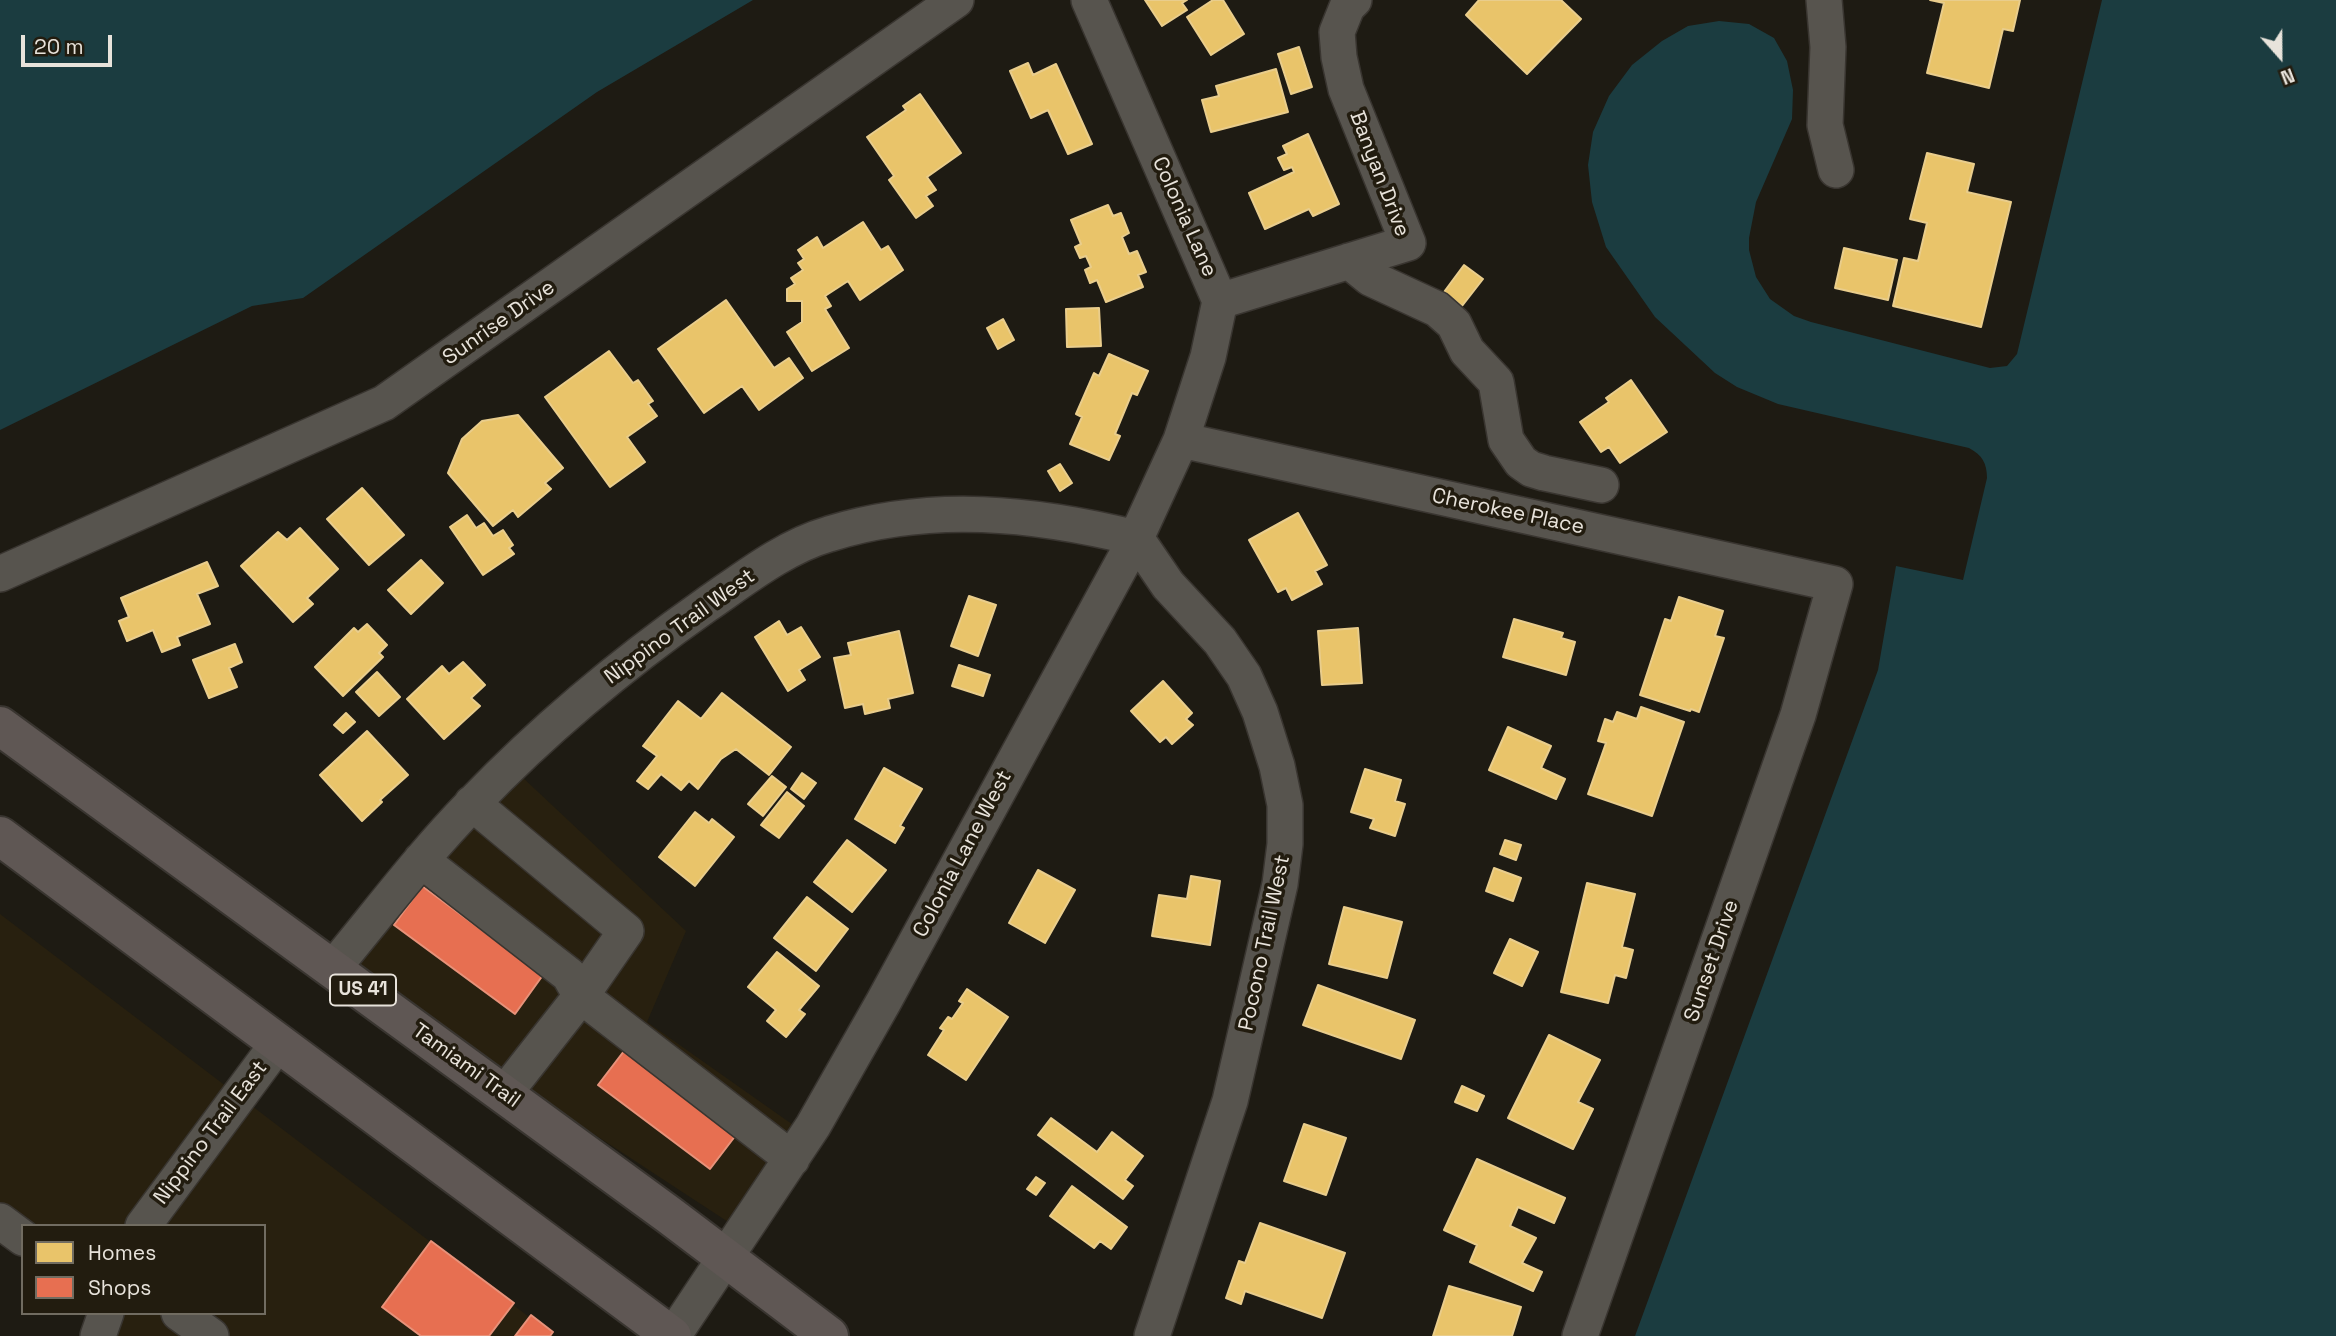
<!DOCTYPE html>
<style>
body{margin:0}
#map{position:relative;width:2336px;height:1336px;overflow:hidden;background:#1e1b13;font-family:"Space Grotesk",sans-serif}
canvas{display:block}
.legend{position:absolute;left:21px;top:1224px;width:245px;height:91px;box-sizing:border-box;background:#221c0f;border:2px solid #716c61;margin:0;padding:9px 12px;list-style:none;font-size:21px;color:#e8e3db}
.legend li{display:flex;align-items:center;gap:14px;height:35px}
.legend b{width:35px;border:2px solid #716c61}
.north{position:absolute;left:2245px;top:21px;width:70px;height:70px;-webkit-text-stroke:5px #221c0f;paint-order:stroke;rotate:159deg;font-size:19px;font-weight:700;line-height:28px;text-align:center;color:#e8e3db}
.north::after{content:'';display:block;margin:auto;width:24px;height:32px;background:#e8e3db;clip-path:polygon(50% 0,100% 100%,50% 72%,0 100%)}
.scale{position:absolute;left:21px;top:35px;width:91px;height:32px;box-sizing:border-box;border:4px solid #e8e3db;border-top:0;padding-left:9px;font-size:21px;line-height:24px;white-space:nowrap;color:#e8e3db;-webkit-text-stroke:5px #221c0f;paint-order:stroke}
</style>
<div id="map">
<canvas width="2336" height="1336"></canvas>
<ul class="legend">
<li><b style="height:19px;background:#e9c46a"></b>Homes</li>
<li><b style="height:19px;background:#e76f51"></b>Shops</li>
</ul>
<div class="north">N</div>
<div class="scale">20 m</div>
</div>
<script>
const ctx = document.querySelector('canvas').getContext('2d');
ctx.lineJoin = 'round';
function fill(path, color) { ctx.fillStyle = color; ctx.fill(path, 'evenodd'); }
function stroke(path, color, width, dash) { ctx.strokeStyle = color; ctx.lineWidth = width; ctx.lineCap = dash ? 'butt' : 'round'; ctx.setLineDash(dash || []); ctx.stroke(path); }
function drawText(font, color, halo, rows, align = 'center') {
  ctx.font = font + ' "Space Grotesk",sans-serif'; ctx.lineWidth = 7; ctx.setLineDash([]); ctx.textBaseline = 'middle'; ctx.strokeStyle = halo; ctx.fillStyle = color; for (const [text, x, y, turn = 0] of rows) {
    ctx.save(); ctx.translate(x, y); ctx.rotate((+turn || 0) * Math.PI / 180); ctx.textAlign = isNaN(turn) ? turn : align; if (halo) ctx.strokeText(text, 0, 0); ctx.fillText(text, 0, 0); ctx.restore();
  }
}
fill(new Path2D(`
 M520,775L686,931L647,1022L806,1134L745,1233L522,1087L333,948Z
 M0,914L554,1336H90L96,1313H264V1226H24L0,1209Z`), '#28200f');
fill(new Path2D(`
 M0,0H753L597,92L303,298L252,306L0,430Z
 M2102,0H2336V1336H1635L1878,670L1896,566L1963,580L1987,478C1987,463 1982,455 1969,448L1778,404L1737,387L1715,373L1655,317L1606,247L1592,202L1588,165L1593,132L1609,96L1632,65L1662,41L1688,26L1719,21L1749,24L1774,38L1787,61L1793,90L1792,119L1756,202L1749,238V250L1756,277L1770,299L1794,316L1811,322L1990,368L2007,366L2017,354Z`), '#1b3c40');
const homes = new Path2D(`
 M1145,0H1187L1182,3L1187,10L1162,26Z
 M1213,0H1223L1244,34L1211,55L1187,17Z
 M1479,0H1561L1581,19L1527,74L1466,15Z
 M1930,0H2020L2013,31L2003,29L1989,88L1927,73L1944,3Z
 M1299,47L1312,87L1291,94L1278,54Z
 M1028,63L1033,75L1056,64L1092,144L1068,154L1048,110L1031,118L1010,71Z
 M1276,69L1288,112L1211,132L1202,100L1219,96L1216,86Z
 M920,94L961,153L927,177L936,190L926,196L933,206L916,218L889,180L894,176L867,137L906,110L903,106Z
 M1308,134L1339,204L1313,216L1309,209L1265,229L1249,193L1294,172L1292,167L1284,170L1278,158L1287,154L1283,146Z
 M1927,153L1974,164L1967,192L2011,202L1981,327L1893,306L1904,258L1918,261L1927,223L1910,219Z
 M1108,205L1113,216L1121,213L1129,233L1122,237L1129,254L1137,251L1146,272L1138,275L1143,287L1106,302L1097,280L1090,283L1085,270L1091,267L1086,256L1080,258L1075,247L1081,244L1071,220Z
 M863,222L881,250L888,246L903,270L860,300L848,281L825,296L831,306L825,309L849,348L812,371L787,332L802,322V301H787V289L795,284L791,278L803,270L798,263L804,259L798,250L817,237L823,248Z
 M1844,248L1897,260L1888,300L1835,288Z
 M1464,265L1483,279L1462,306L1444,292Z
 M726,300L774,368L789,358L803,378L759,410L742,386L704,413L658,349Z
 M1099,308L1101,346L1067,347L1066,309Z
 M1003,319L1014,340L998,349L987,328Z
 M609,351L633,383L638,380L653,401L648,404L657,416L627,437L645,462L610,487L545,397Z
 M1109,354L1148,371L1137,395L1132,393L1115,434L1120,436L1109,460L1070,444L1082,417L1076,414L1094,373L1099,376Z
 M1631,380L1667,432L1620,463L1609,447L1601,452L1580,422L1609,402L1606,398Z
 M518,415L563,468L545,483L551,489L518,517L513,510L493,526L448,473L462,439L482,421Z
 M1060,464L1072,483L1060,491L1048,471Z
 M362,488L404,535L369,565L327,519Z
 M1298,513L1327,565L1315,571L1322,584L1292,600L1286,588L1278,592L1249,540Z
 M467,515L476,528L484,523L493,536L503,530L513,545L509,548L514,554L483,575L450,527Z
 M300,528L338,569L307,598L313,604L293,622L241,566L278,532L287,540Z
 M421,560L443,583L411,614L388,590Z
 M207,562L218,586L197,594L210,624L177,637L180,645L162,652L153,630L127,641L119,621L129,617L121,598Z
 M969,596L996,605L978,656L951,646Z
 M1679,597L1723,611L1715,636L1724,638L1699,712L1691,709L1690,711L1640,695L1665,619L1671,621Z
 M1514,619L1563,633L1561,638L1575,642L1566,675L1503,657Z
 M779,621L787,635L801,627L820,657L799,670L805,680L788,691L755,637Z
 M367,624L387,645L379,653L383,657L343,696L315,667L354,628L358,632Z
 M1358,628L1362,683L1322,685L1318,631Z
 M899,631L913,693L888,699L890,708L865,714L863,704L845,708L834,658L851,655L848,643Z
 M235,644L242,662L229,668L237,687L209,698L193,660Z
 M463,662L485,685L471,698L480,706L444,739L407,699L442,666L449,674Z
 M959,665L990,675L983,696L952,686Z
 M377,672L400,697L379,716L356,692Z
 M1163,681L1192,713L1186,719L1193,725L1172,744L1166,737L1160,742L1131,711Z
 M722,693L791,747L769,775L736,749L721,759L698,789L689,781L681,790L661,774L648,789L637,781L657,756L643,746L678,701L701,719Z
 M1641,707L1684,722L1652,816L1588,794L1606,743L1598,741L1605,719L1613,722L1617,712L1637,719Z
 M346,713L355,722L343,733L334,725Z
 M1508,727L1551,746L1541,768L1565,779L1556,799L1489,770Z
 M367,731L408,775L380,800L382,802L362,821L320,775Z
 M884,768L922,789L900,826L904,828L895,843L855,819Z
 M1365,769L1401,780L1395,801L1405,804L1395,836L1370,828L1374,819L1351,812Z
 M802,773L816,783L804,799L791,789Z
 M772,776L786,787L763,816L748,804Z
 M787,792L804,806L779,838L761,825Z
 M695,812L709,823L712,819L734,837L695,886L659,857Z
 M847,840L886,870L852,912L814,882Z
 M1505,840L1521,845L1516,860L1500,854Z
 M1494,868L1521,878L1513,901L1486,891Z
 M1038,870L1075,890L1045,943L1009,923Z
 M1191,876L1220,881L1210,945L1152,936L1159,895L1187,899Z
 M1587,883L1635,894L1622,947L1633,950L1626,978L1615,975L1608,1003L1561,992Z
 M807,897L848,929L816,971L774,938Z
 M1344,907L1402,922L1387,978L1329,964Z
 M1510,939L1538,952L1522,986L1494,973Z
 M777,952L819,986L799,1010L805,1014L786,1037L767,1021L776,1010L748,987Z
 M1318,985L1415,1020L1401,1059L1303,1025Z
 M967,989L1008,1017L966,1080L928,1055L944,1030L940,1028L948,1017L952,1019L963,1003L959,1001Z
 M1549,1035L1600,1060L1578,1102L1593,1109L1573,1149L1508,1118Z
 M1462,1086L1484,1096L1477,1111L1455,1102Z
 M1051,1118L1097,1152L1112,1132L1143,1156L1125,1180L1133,1186L1123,1199L1038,1135Z
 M1304,1124L1346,1138L1326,1195L1284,1181Z
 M1477,1159L1565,1198L1554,1223L1518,1207L1510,1226L1536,1238L1522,1263L1542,1272L1533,1291L1470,1262L1477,1245L1444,1230Z
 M1036,1177L1045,1183L1036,1195L1027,1189Z
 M1072,1186L1127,1227L1111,1249L1100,1241L1094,1248L1050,1216Z
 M1260,1223L1345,1253L1322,1318L1245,1291L1241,1304L1226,1298L1239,1261L1245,1263Z
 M1449,1286L1521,1307L1512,1336H1433Z`);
fill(homes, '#e9c46a');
stroke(homes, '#e9cd8c', 2);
const shops = new Path2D(`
 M422,886L543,975L515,1014L394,925Z
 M624,1051L736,1135L710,1169L598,1085Z
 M431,1241L514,1303L489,1336H421L382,1307Z
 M531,1315L553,1332L550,1336H515Z`);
fill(shops, '#e76f51');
stroke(shops, '#e7927a', 2);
const minor = new Path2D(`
 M1824,0L1828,47L1825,125L1836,170
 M1349,261L1370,278L1437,309L1454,324L1467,351L1496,382L1506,440L1521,462L1531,469L1544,473L1601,485
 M1220,301L1408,243L1346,89L1339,57L1337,32L1347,7L1354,0
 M1181,440L1835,584L1798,715L1580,1336
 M0,574L384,403L956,0
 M421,860L569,975L581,996L626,931L472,803
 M333,968C379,913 422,855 473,803C544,729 622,664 706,605C744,579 784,547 829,534C931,502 1034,513 1136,538L1168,585L1220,641L1244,676L1260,712L1277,766L1285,805V844L1280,884L1230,1101L1152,1336
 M504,1094L581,996L792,1159
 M0,1221L23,1238
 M143,1226L279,1042
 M179,1313L211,1336
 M98,1336L106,1313
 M673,1336L813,1126L884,1001L1136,538L1181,440L1208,357L1220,301L1089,0`);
const major = new Path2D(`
 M0,726L669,1215L829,1336
 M0,836L672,1336`);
stroke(minor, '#393530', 38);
stroke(major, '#393530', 42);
stroke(minor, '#57544e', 35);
stroke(major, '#5f5754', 38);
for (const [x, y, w] of [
 [363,990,66]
]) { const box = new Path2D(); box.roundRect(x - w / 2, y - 15.5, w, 31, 5); ctx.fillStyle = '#221c0f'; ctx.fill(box); stroke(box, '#e8e3db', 2); }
drawText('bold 19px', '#e8e3db', null, [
 ["US 41",363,990]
]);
drawText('21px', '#e8e3db', '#221c0f', [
 ["Banyan Drive",1379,174,69],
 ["Colonia Lane",1184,217,66],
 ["Sunrise Drive",499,323,-35],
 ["Cherokee Place",1508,512,12],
 ["Nippino Trail West",680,627,-36],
 ["Colonia Lane West",963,854,-62],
 ["Pocono Trail West",1265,943,-78],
 ["Sunset Drive",1712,961,-71],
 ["Tamiami Trail",466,1066,36],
 ["Nippino Trail East",211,1133,-53]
]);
</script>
